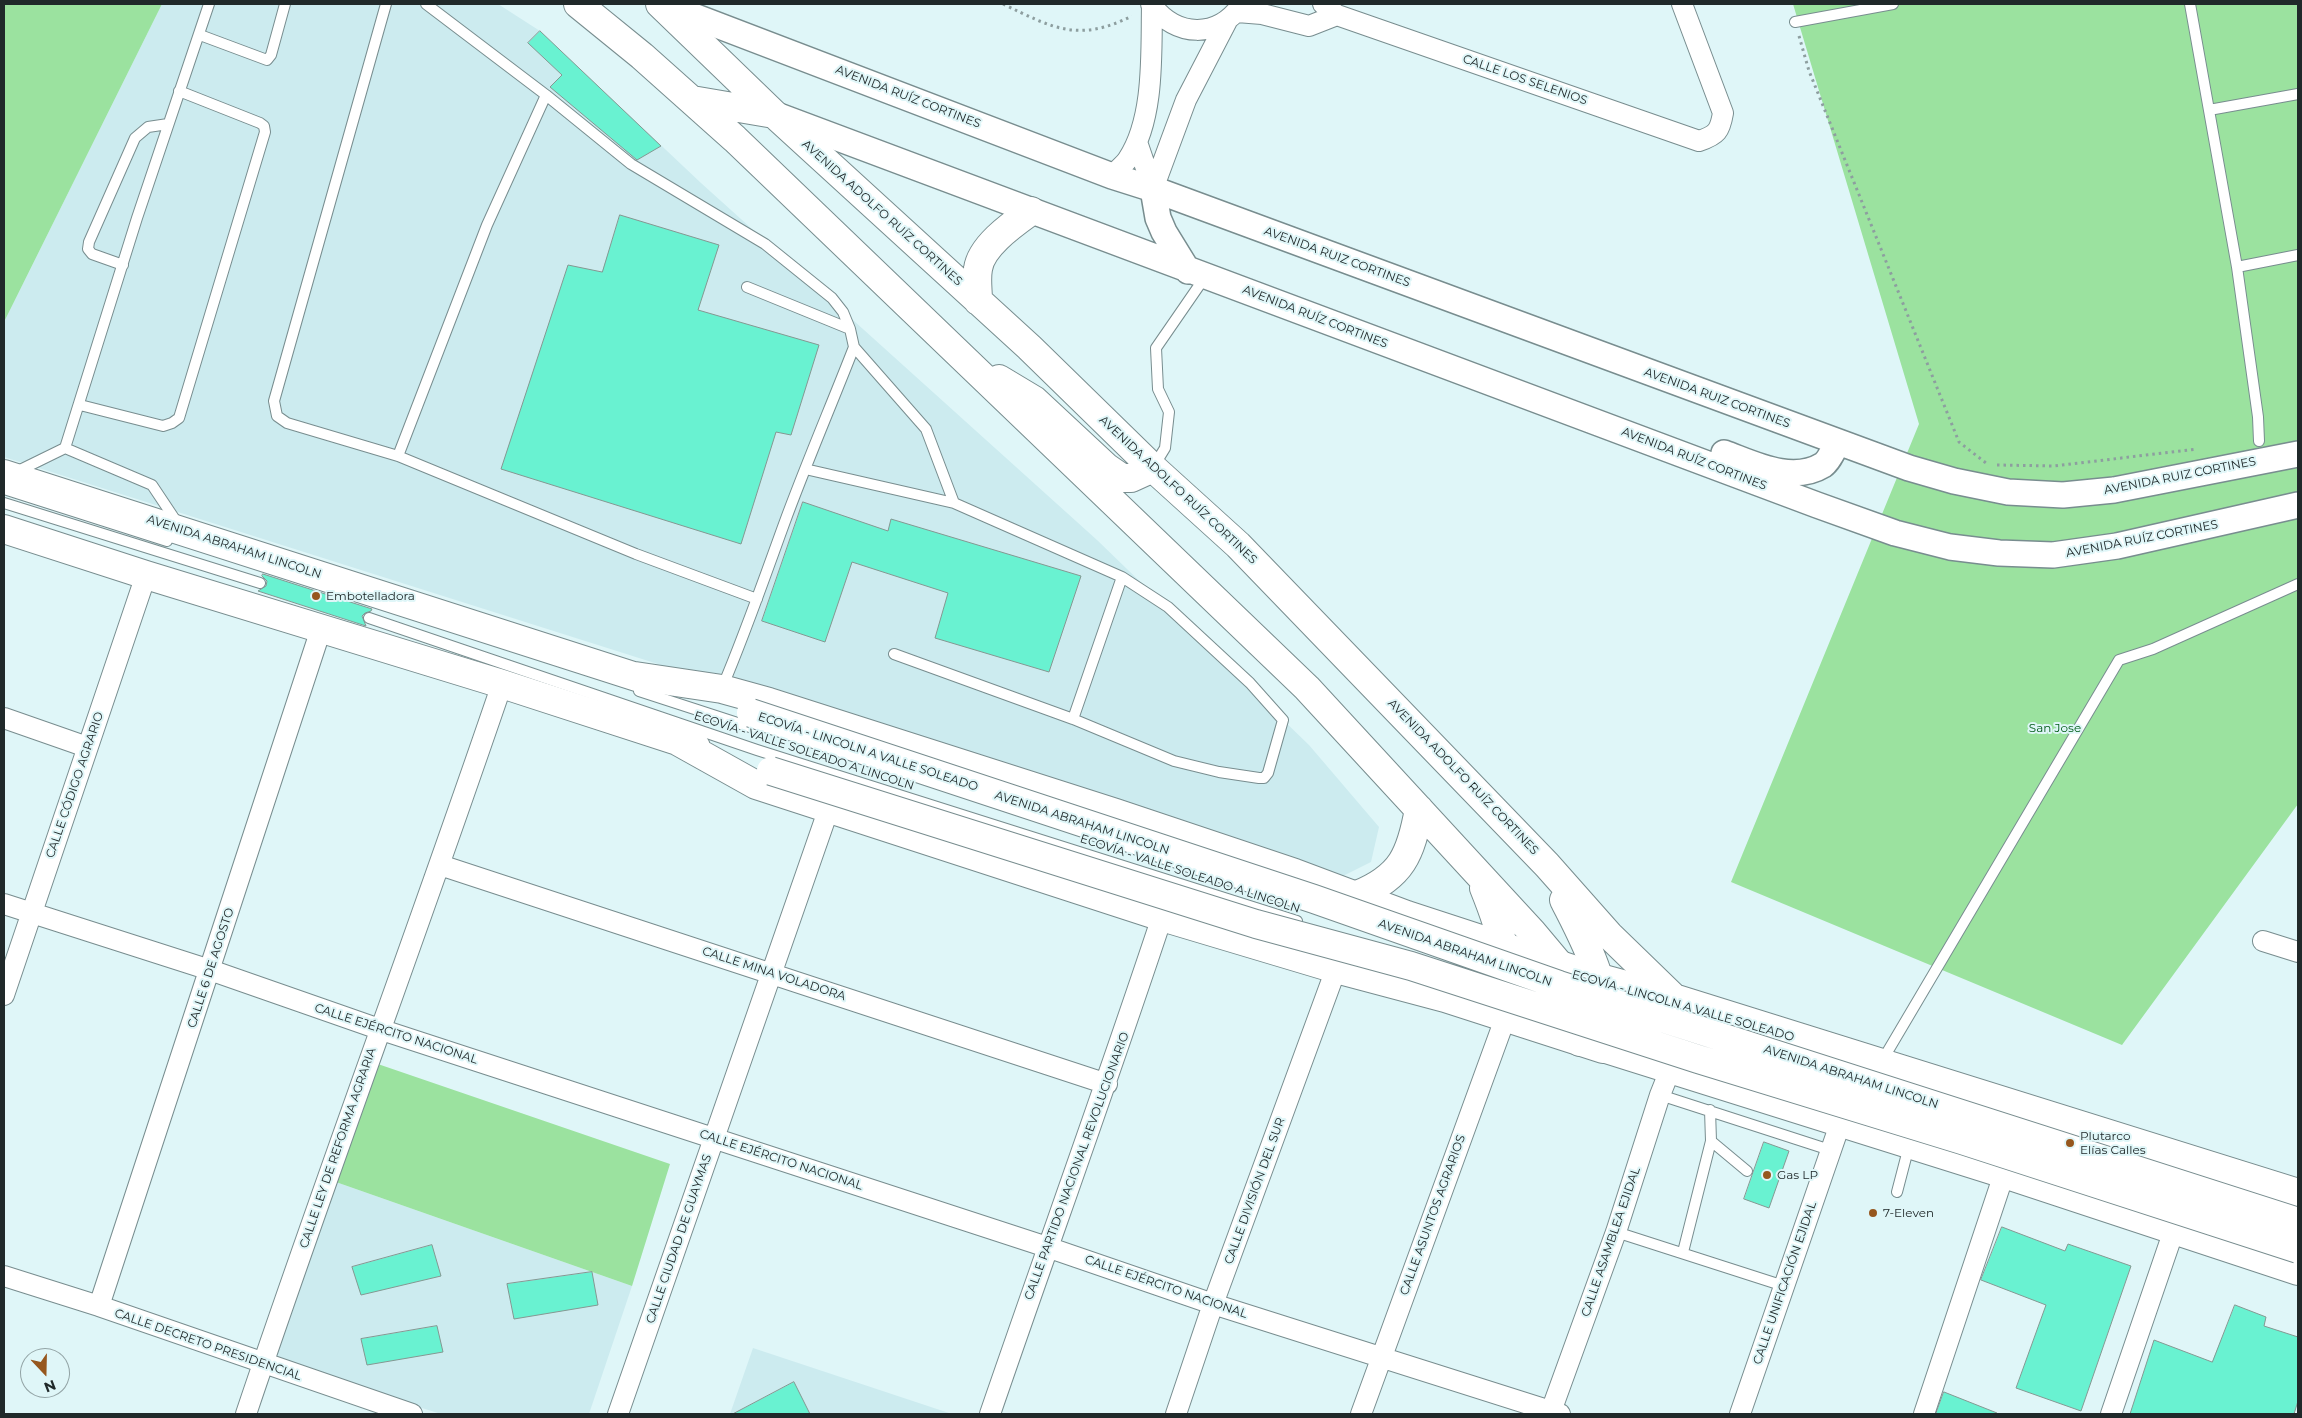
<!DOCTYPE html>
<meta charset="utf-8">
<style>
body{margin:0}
#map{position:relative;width:2302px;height:1418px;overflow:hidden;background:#dff6f8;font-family:Montserrat,sans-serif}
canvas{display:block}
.frame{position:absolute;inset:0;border:5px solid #20292a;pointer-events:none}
.north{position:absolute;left:20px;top:1348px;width:50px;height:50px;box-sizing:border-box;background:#dff6f8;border:1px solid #93a4a6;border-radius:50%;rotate:159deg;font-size:14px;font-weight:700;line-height:20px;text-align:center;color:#20292a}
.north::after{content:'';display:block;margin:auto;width:18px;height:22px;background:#96571e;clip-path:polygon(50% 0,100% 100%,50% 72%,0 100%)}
</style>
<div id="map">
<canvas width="2302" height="1418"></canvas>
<div class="frame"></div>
<div class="north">N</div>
</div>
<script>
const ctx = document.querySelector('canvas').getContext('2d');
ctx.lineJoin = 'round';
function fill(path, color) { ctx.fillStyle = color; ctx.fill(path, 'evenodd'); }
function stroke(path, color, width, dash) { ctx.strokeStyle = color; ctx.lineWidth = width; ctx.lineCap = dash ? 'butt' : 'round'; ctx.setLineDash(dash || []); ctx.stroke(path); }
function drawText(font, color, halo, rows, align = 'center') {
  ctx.font = font + ' Montserrat,sans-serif'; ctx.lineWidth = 4; ctx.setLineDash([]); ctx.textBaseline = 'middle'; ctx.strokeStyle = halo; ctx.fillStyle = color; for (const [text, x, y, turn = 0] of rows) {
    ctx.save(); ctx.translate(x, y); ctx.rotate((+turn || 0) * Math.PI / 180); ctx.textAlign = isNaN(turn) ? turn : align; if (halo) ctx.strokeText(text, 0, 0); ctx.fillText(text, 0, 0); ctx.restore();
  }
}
fill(new Path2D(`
 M162,4H498L540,31L701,183L1097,540L1309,745L1379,827L1371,862L1337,879L4,457V322Z
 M333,1181L632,1286L589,1414H441L273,1361Z
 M753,1348L952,1414H730Z`), '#ccebef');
fill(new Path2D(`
 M4,4H162L4,322Z
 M1793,4H2298V804L2122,1045L1731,882L1919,424Z
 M372,1062L670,1164L632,1286L333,1181Z`), '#9be29f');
const building = new Path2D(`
 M540,31L661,146L637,160L550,87L562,75L528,43Z
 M620,215L719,245L698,310L819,345L791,435L776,432L741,544L501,469L568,265L602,272Z
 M803,502L888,531L891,519L1081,576L1049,672L935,638L948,593L852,562L825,642L762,621Z
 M263,574L372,609L371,611L365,613L362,616L366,626L258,591L266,586L267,581L262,576Z
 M1764,1142L1789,1151L1769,1208L1744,1199Z
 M2002,1227L2065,1251L2068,1244L2131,1266L2081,1411L2016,1388L2046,1305L1981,1280Z
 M432,1245L441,1276L361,1295L352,1267Z
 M592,1272L598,1305L514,1319L507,1284Z
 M2235,1305L2266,1317L2264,1326L2298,1337V1401L2294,1414H2130L2154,1340L2212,1362Z
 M437,1326L443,1352L367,1365L361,1339Z
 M794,1382L810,1414H733Z
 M1944,1392L1997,1413V1414H1936Z`);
fill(building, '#69f2d1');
stroke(building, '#849892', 1);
const service = new Path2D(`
 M386,4L274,401L277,416L287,423L398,456L636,554L757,599
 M426,4L546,95L631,164L765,244L832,298L843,312L850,329L854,347
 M2190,4L2237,267L2258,417L2259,441
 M1795,22L1893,4
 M200,35L267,60L271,55L285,4
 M2209,110L2298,94
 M123,265L92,254L88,249L89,242L135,138L148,127L168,124
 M2237,267L2298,255
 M747,287L850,329
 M80,405L163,426L172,423L179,418L265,132L264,126L260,123L179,91
 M65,448L152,485L178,524
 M398,456L487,225L546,95
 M1154,466L1165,448L1169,412L1158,389L1156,348L1205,277
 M14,473L65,448L137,218L209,4
 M4,489L167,541
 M4,503L260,583
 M369,618L757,750L1297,921
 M894,654L1073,719L1174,761L1219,772L1259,778H1264L1268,773L1283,720L1250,683L1168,607L1122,577L954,503
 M722,688C745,634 764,579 784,524C806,464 831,406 854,347L926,429L954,503L805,469
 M639,691L759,730
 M1073,719L1122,577
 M1672,1036L1708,1047
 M1882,1061L2119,660L2153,649L2298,584
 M1660,1095L1830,1150
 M1711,1141L1747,1171
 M1897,1192L1909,1146
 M1616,1232L1784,1286
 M1683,1252L1711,1141L1710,1110`);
const minor = new Path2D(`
 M1151,4C1176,38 1218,39 1242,4
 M1323,4L1337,15L1699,141C1717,135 1720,131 1723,113L1682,4
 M1237,12L1262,14L1309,26L1337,15
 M1137,142L1153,189
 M1112,176C1117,170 1124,165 1128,159C1155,118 1151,52 1152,5
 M1153,189L1186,100L1227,21
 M4,718L87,747
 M440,865L1107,1084
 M4,904L210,970L379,1029L1047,1247L1213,1304L1560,1414
 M2263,941L2298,952
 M4,995L146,575
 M4,1276L99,1306L412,1414
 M99,1306L321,629
 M246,1414C328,1170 419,928 502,684
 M618,1414L829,808
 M990,1414C1047,1248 1107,1083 1162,917
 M1176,1414L1213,1304L1336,969
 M1361,1414L1506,1016
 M1550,1414L1616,1232L1660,1095L1670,1070
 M1740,1414L1840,1124
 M1924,1414L2004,1174
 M2111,1414L2174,1230`);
const tertiary = new Path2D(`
 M662,4L1112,176L1153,189L1909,468L1954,481L2008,492L2063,495L2114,490L2298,454
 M779,116L1817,505L1895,533L1950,547L1999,553L2053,555L2117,546L2298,505
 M1153,189L1158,218L1164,232L1188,271
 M1724,453C1754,464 1792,484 1823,465C1829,461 1834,449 1838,442`);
const secondary = new Path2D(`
 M4,474L652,682
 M4,529L146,575L502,684L696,747
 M635,676L722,689L769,702L1116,813L1295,873L1407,915L1600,978L1674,998
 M679,742L756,785L1162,917L1336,969L1445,998L1603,1049`);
const primary = new Path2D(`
 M578,4L642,56L735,139L1307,688L1532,932L1558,963L1574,988L1609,1050L2004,1174L2298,1271
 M660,4L774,114L1029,347L1153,468L1238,545L1547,865L1609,935L1674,998L2298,1193
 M692,100L774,114
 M978,301C978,291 976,279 978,269C981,246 1013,224 1031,211
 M999,379L1034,400L1106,467L1122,478H1131L1153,468
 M1484,888C1503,935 1511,965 1506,1016
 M1357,895C1402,877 1411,854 1419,809
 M1564,900C1578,928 1620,1002 1597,1032C1593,1037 1586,1039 1580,1042`);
stroke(service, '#788d8f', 12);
stroke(minor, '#788d8f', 22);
stroke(tertiary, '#788d8f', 28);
stroke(secondary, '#788d8f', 30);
stroke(primary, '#788d8f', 30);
stroke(new Path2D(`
 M1003,4C1053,28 1078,43 1132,16
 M1799,36L1809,71L1959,442L1986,463
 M1997,465L2054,466L2197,449`), '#8d9e9f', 3, [2.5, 4]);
stroke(service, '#fff', 10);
stroke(minor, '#fff', 20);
stroke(tertiary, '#fff', 25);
stroke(secondary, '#fff', 28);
stroke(primary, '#fff', 28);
const secondaryBridge = new Path2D(`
 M751,713L1314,899L1559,985L2298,1222
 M771,771L1256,924L1411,966L1698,1059L1962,1140L2298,1249`);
stroke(secondaryBridge, '#788d8f', 30, []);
stroke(secondaryBridge, '#fff', 28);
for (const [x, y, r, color] of [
 [316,596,5,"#96571e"],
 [2070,1143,5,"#96571e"],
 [1767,1175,5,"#96571e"],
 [1873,1213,5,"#96571e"]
]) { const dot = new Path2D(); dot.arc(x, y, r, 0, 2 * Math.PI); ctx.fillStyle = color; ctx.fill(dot); stroke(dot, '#dff6f8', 2); }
drawText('12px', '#20292a', '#dff6f8', [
 ["CALLE LOS SELENIOS",1525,80,19],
 ["AVENIDA RUÍZ CORTINES",908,97,21],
 ["AVENIDA ADOLFO RUÍZ CORTINES",882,213,42],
 ["AVENIDA RUIZ CORTINES",1337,257,20],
 ["AVENIDA RUÍZ CORTINES",1315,317,21],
 ["AVENIDA RUIZ CORTINES",1717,398,20],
 ["AVENIDA RUÍZ CORTINES",1694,459,21],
 ["AVENIDA RUIZ CORTINES",2180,476,-11],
 ["AVENIDA ADOLFO RUÍZ CORTINES",1178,490,43],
 ["AVENIDA RUÍZ CORTINES",2142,539,-11],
 ["AVENIDA ABRAHAM LINCOLN",234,547,18],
 ["ECOVÍA - VALLE SOLEADO A LINCOLN",804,751,18],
 ["ECOVÍA - LINCOLN A VALLE SOLEADO",868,752,18],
 ["AVENIDA ADOLFO RUÍZ CORTINES",1463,777,46],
 ["CALLE CÓDIGO AGRARIO",75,785,-71],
 ["AVENIDA ABRAHAM LINCOLN",1082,823,18],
 ["ECOVÍA - VALLE SOLEADO A LINCOLN",1190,874,18],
 ["AVENIDA ABRAHAM LINCOLN",1465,953,19],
 ["CALLE 6 DE AGOSTO",211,968,-72],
 ["CALLE MINA VOLADORA",774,974,18],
 ["ECOVÍA - LINCOLN A VALLE SOLEADO",1683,1006,16],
 ["CALLE EJÉRCITO NACIONAL",396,1034,18],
 ["AVENIDA ABRAHAM LINCOLN",1851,1077,18],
 ["CALLE LEY DE REFORMA AGRARIA",338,1148,-71],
 ["CALLE EJÉRCITO NACIONAL",781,1160,18],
 ["CALLE PARTIDO NACIONAL REVOLUCIONARIO",1077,1166,-70],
 ["CALLE DIVISIÓN DEL SUR",1255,1191,-70],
 ["CALLE ASUNTOS AGRARIOS",1433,1215,-70],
 ["CALLE CIUDAD DE GUAYMAS",679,1239,-71],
 ["CALLE ASAMBLEA EJIDAL",1611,1242,-71],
 ["CALLE UNIFICACIÓN EJIDAL",1785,1283,-71],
 ["CALLE EJÉRCITO NACIONAL",1166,1287,19],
 ["CALLE DECRETO PRESIDENCIAL",208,1345,19]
]);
drawText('12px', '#20292a', '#dff6f8', [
 ["Embotelladora",326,596],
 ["Plutarco",2080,1136],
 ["Elías Calles",2080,1150],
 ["Gas LP",1777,1175],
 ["7-Eleven",1883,1213]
], 'left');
drawText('12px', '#005b17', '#dff6f8', [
 ["San Jose",2055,728]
]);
</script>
